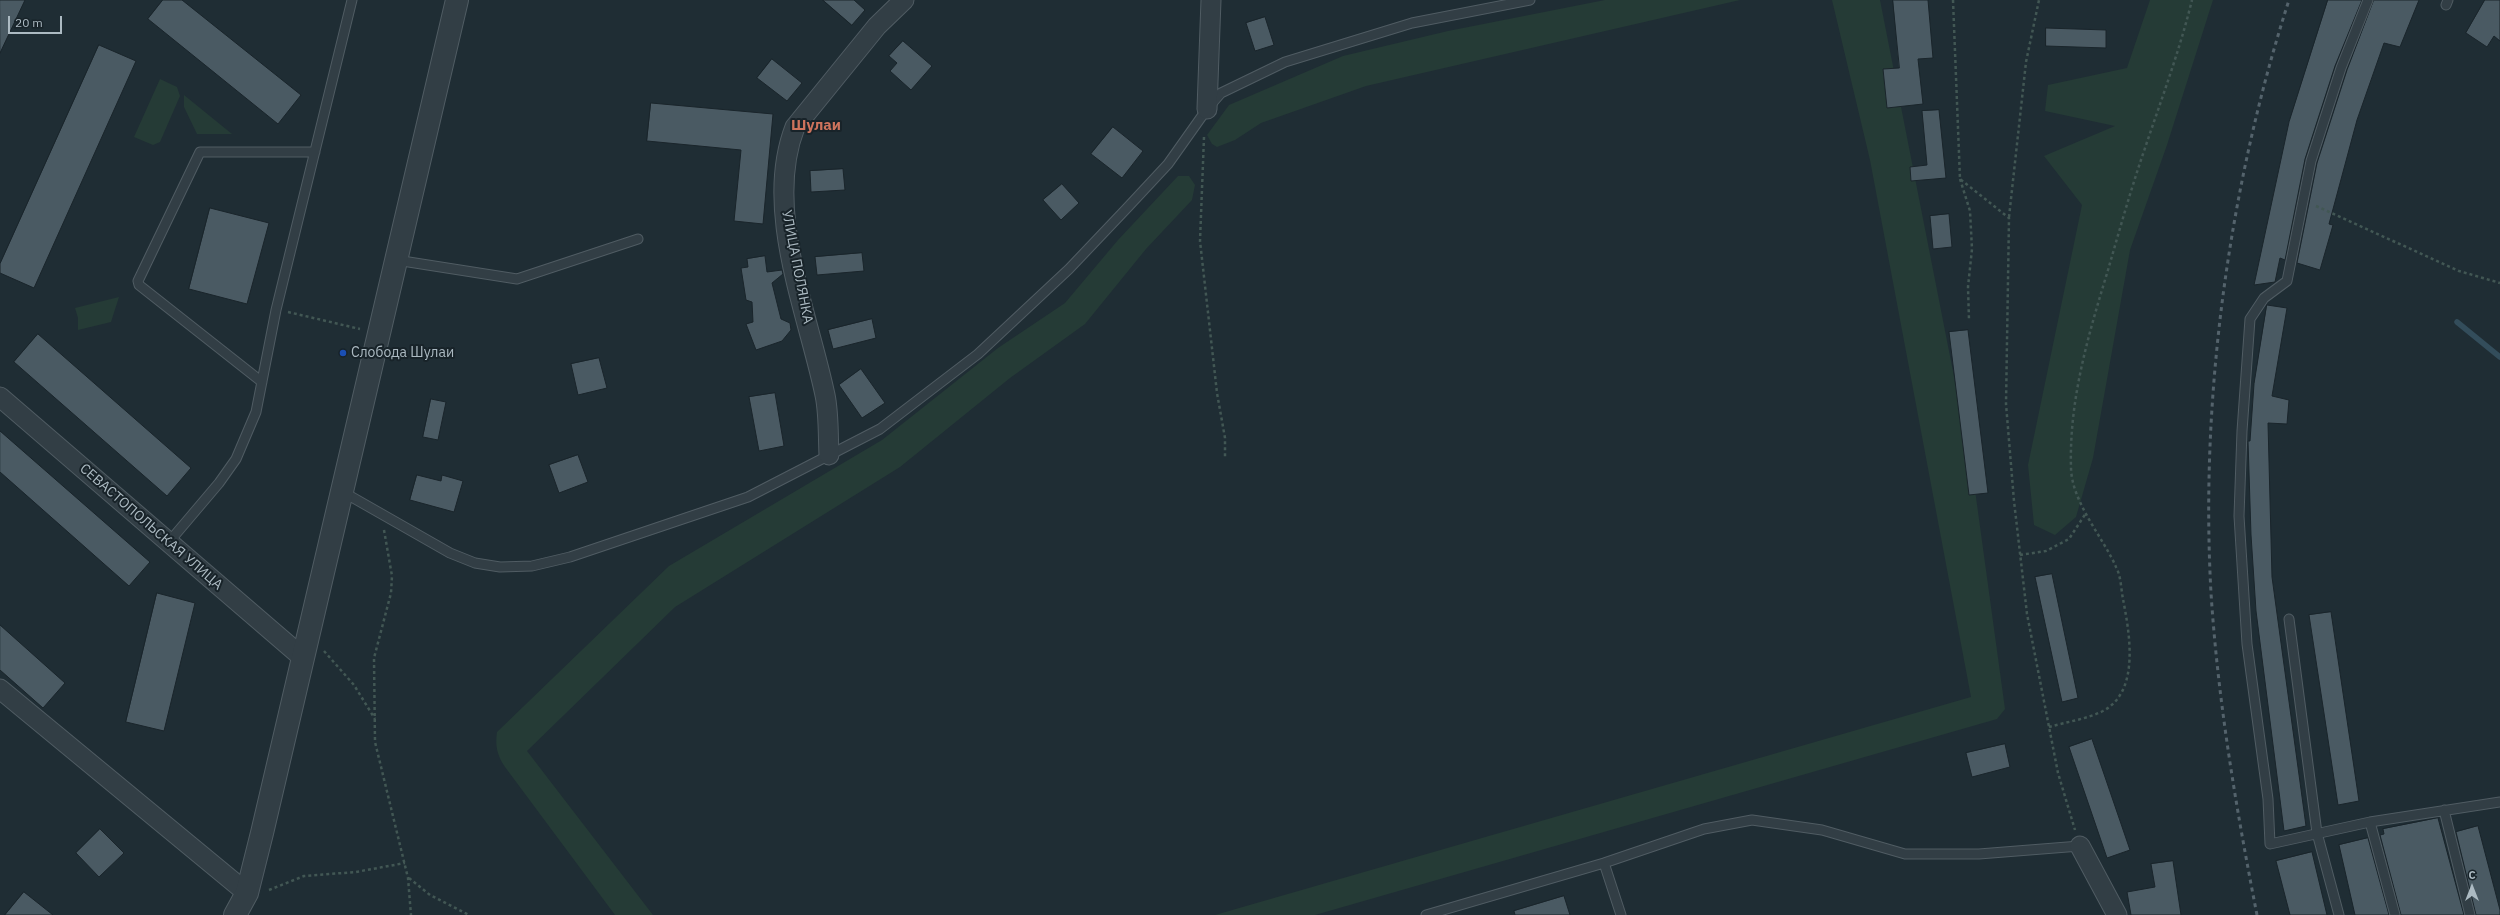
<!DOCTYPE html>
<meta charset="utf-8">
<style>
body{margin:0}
#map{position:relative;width:2500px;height:915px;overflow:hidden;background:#1f2d34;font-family:"IBM Plex Sans",sans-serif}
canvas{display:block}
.north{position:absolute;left:2452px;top:867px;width:40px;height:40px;-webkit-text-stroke:3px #182329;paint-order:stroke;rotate:0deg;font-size:11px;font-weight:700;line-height:16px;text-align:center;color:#acbac2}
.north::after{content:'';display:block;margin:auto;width:14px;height:18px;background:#acbac2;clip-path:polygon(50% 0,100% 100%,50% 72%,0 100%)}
.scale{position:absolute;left:8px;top:16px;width:54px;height:18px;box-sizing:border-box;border:2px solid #acbac2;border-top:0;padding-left:5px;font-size:12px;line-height:14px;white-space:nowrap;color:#acbac2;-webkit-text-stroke:3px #182329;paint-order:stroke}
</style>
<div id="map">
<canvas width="2500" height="915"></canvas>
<div class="north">С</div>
<div class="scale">20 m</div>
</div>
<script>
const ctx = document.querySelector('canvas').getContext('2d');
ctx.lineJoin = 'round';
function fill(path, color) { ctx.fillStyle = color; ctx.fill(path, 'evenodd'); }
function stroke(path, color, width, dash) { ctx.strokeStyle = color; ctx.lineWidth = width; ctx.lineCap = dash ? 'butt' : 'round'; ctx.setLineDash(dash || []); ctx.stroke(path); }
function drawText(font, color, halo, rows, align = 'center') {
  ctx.font = font + ' "IBM Plex Sans",sans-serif'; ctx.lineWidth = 4; ctx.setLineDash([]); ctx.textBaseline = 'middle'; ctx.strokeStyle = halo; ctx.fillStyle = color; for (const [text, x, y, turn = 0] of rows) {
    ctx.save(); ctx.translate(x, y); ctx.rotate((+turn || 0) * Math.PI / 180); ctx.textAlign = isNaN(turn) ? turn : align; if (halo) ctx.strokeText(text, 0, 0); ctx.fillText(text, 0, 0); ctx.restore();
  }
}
fill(new Path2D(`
 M1605,0H1740L1366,86L1261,123L1235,140L1217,147L1212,144L1207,135L1229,105L1343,56L1448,31Z
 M1832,0H1880L1972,468L2005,709L1997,719L1315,915H1215L1971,697L1870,160Z
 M2150,0H2213L2167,145L2130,250L2093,458L2076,517L2055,535L2034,525L2028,465L2082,205L2044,156L2115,126L2045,111L2048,85L2127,68Z
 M160,79L177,87L180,96L160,142L153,145L134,137Z
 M184,95L232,134H197L184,107Z
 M1178,176H1189L1195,185L1192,200L1146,249L1085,324L1010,378L900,467L675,607L527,751L653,915H615L505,767C497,755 495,746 497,732L669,566L882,440L998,348L1065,303L1118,240Z
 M119,297L111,322L78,330V318L75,308Z`), '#253b36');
stroke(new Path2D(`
 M2457,322L2500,357`), '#334d5b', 5.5);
const building = new Path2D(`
 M0,0H25L0,53Z
 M163,0H182L301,95L278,124L148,19Z
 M823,0H854L865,10L852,25Z
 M1893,0H1928L1933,58L1918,59L1923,104L1887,108L1883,69L1899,68Z
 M2328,0H2362L2335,66L2305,159L2285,260L2280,258L2275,282L2254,285L2289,122Z
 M2374,0H2419L2400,47L2384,43L2357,120L2329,224L2333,225L2320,270L2297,263L2317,163L2347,70Z
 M2485,0H2500V41L2494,36L2487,47L2466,33Z
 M1265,17L1274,45L1255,51L1246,23Z
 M2046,28L2106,30V48L2046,46Z
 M903,41L932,66L911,90L890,71L897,63L889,56Z
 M99,45L136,61L34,288L0,273V264Z
 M772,59L802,83L787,101L757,78Z
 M651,103L773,114L763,224L734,221L741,150L647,141Z
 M1939,110L1946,178L1911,181L1910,167L1927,165L1922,111Z
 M1113,127L1143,151L1122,178L1091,154Z
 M843,169L845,190L811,192L810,171Z
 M1062,184L1079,203L1061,220L1043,200Z
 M210,208L269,223L247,304L189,289Z
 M1949,214L1952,247L1933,249L1930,216Z
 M862,253L864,271L817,275L815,257Z
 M765,256L767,272L782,270L783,274L772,283L781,319L790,323L791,330L782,341L756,350L746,324L753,322L752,302L746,300L741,268L748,267L747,259Z
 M2267,305L2287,308L2272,396L2289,400L2287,424L2268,423L2272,577L2306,826L2284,831L2256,611L2251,535L2248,441H2250L2254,384Z
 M872,319L876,338L833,349L828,330Z
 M1968,330L1988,493L1969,495L1949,332Z
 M38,334L191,468L167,496L14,362Z
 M599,358L607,388L578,395L571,364Z
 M861,369L885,403L862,418L839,385Z
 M775,393L784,446L759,451L749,397Z
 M431,399L446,402L438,440L423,437Z
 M0,431L150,562L129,586L0,472Z
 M578,455L588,482L559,493L549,465Z
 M417,475L441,481L442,475L463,481L454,512L410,500Z
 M2052,574L2078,698L2062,702L2035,577Z
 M157,593L195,603L164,731L126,722Z
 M2331,612L2359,801L2338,805L2309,615Z
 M0,625L65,683L43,708L0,670Z
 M2092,739L2130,850L2107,858L2069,747Z
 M2005,744L2010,767L1972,777L1966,753Z
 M2438,818L2464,915H2401L2380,835L2384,834L2383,829Z
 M2478,826L2500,910V915H2476L2456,832Z
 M100,829L124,853L99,877L76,853Z
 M2368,838L2389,915H2355L2339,845Z
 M2312,852L2327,915H2290L2276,861Z
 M2173,861L2181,915H2131L2127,892L2155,887L2151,864Z
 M24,892L53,915H5Z
 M1564,896L1570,915H1515L1514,911Z`);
fill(building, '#4a5a63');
stroke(building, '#1a252b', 1);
const service = new Path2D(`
 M2368,0L2341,68L2311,161L2287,281L2264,298L2250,319L2242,431L2239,516L2247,644L2268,799L2270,844L2370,822L2500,802
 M2446,5L2448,0
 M396,260L517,279L638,239
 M262,382L139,285L138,281L200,152H315
 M343,492L450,553L475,563L500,567L532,566L570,557L748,497L880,429L978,354L1069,269L1127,208L1168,164L1207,109L1221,93L1285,62L1412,23L1530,0
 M169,542L219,483L236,459L256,412L276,310L352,0
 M2289,619L2317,833L2339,915
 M2444,810L2470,915
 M2370,822L2395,915
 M1604,863L1621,915
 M1426,915L1604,863L1704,829L1752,820L1822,830L1905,854H1979L2080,846`);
const minor = new Path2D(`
 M1207,109L1211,0
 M0,397L302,657
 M829,455C828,436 829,414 825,395C808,313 763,209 795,127L877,26L904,0
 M0,689L247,893
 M2080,846L2117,915`);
const tertiary = new Path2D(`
 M235,915L247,893L262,833L457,0`);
stroke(service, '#505c63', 11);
stroke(minor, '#505c63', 21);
stroke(tertiary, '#505c63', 24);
stroke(new Path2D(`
 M1953,0L1960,179L2009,218L2006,404L2014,501L2027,614L2058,773L2075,830
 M1204,137L1200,241L1217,393L1225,438V457
 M1960,179L1970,211L1972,249L1968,287L1969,320
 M2316,206L2459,271L2500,283
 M2009,217L2026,62L2039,0
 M288,312L360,329
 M384,530L392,576L391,593L374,658L375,742L408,878L411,915
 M2020,555L2046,551L2069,539L2086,513
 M324,651L354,685L375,719
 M2049,727C2066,722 2087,719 2103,711C2141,691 2129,631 2123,599C2121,589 2121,576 2116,567C2103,537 2072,503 2071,468C2069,400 2088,336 2108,270C2119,232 2130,192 2143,154C2160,103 2179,53 2192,0
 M409,878L430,895L469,915
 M269,890L304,876L356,872L405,863`), '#425754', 2.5, [3, 3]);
stroke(service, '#323e45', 9);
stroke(minor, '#323e45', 19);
stroke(tertiary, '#323e45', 22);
stroke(new Path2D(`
 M2257,915C2236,808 2218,701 2211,593C2200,397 2229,186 2289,0`), '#54636c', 3, [4, 4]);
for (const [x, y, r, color] of [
 [343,353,4,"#1a4fb4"]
]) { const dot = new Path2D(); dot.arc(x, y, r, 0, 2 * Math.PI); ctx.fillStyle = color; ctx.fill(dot); stroke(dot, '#182329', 1.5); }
drawText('14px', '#acbac2', '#182329', [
 ["УЛИЦА ПОЛЯНКА",797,267,79],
 ["СЕВАСТОПОЛЬСКАЯ УЛИЦА",151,527,41]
]);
drawText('14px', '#acbac2', '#182329', [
 ["Слобода Шулаи",351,353]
], 'left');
drawText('bold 15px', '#cd735c', '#182329', [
 ["Шулаи",816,126]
]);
</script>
